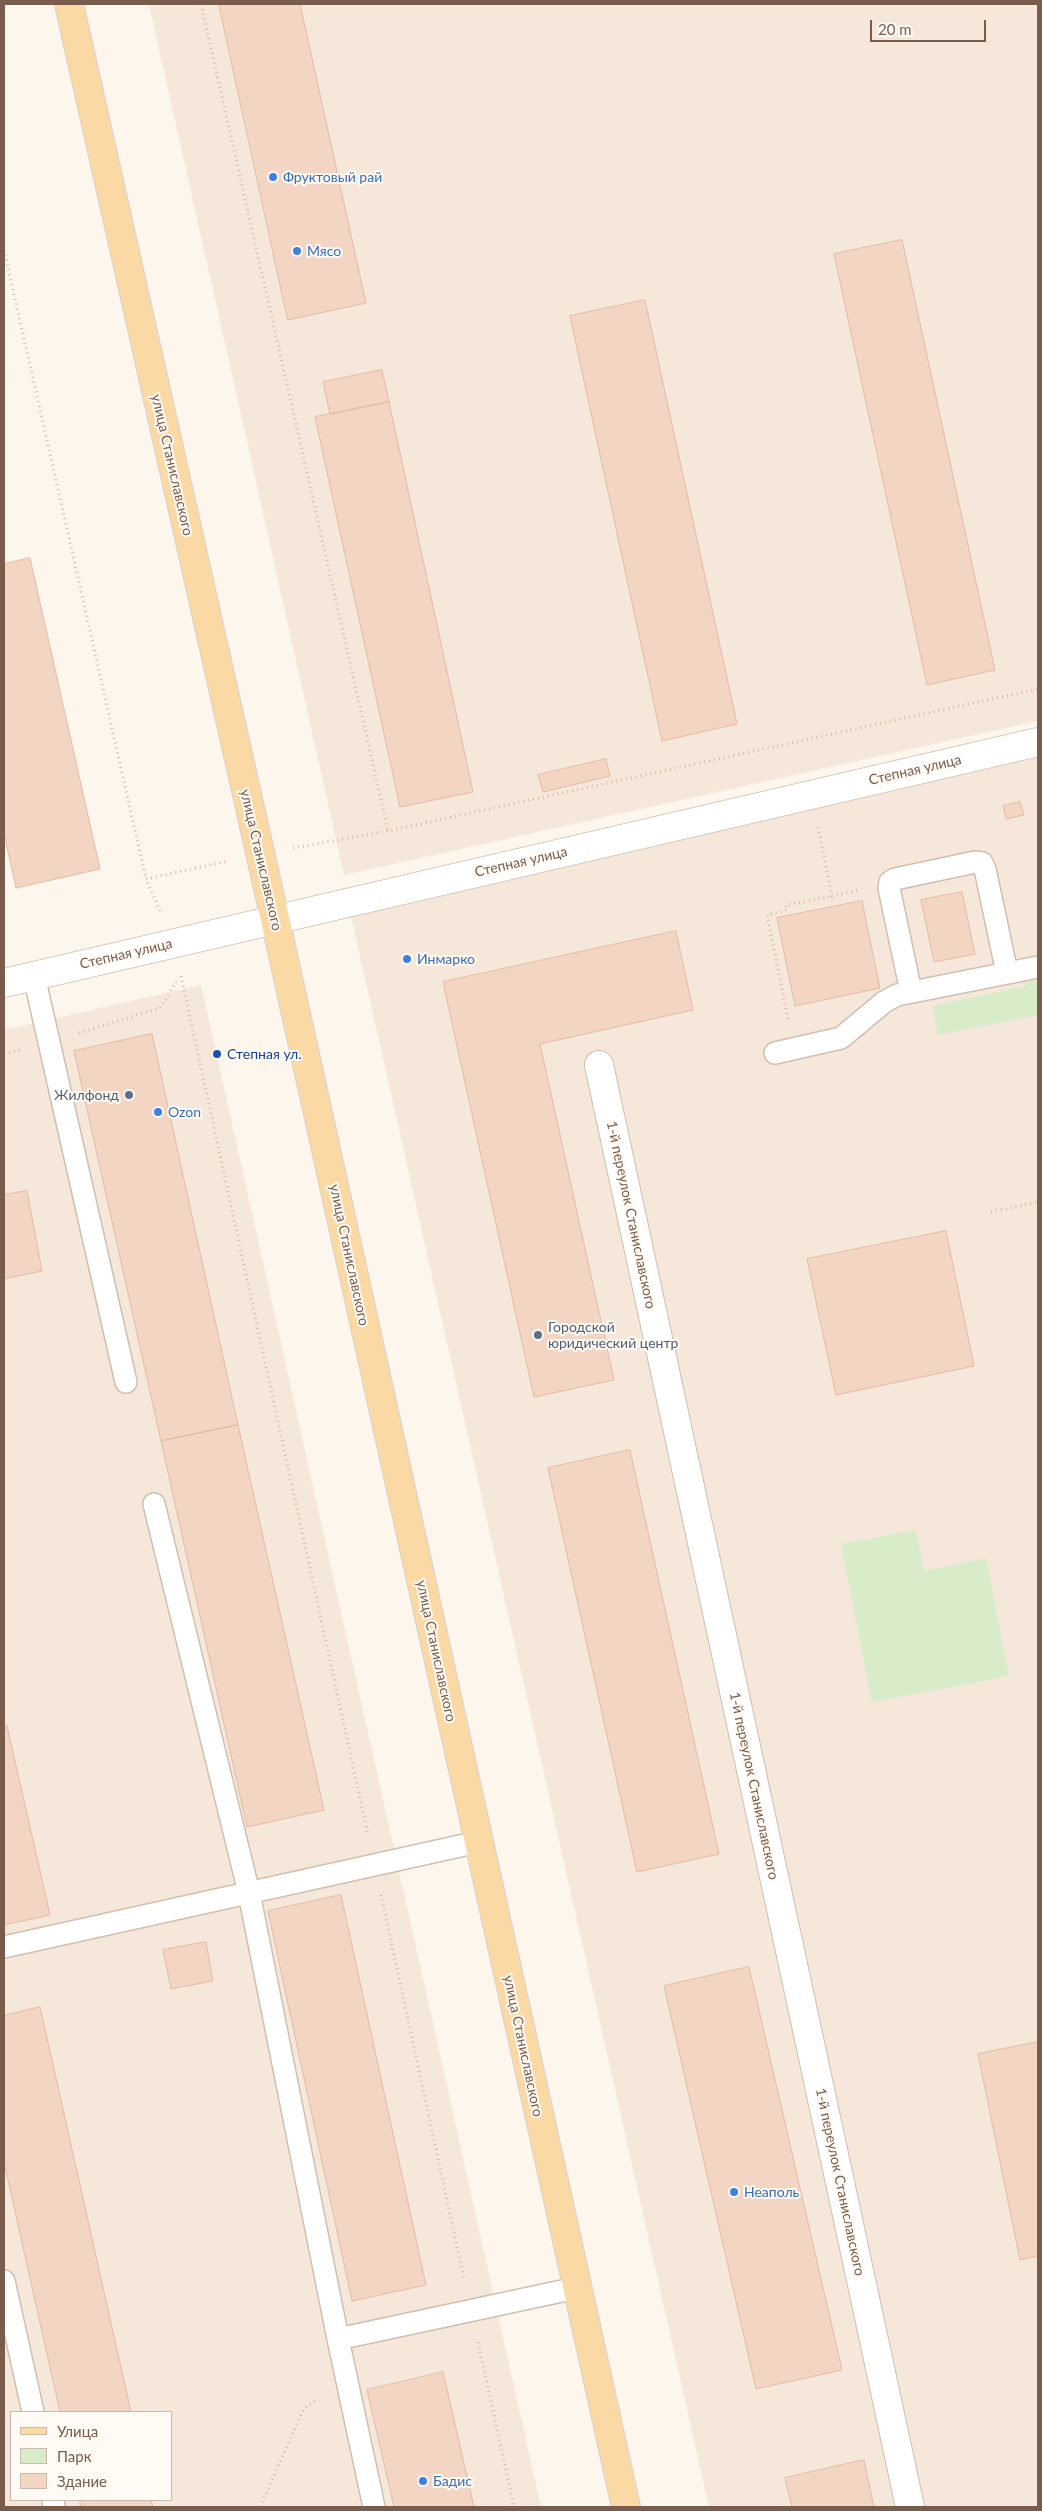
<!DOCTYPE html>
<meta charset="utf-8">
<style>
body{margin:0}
#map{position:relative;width:1042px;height:2511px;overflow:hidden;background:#fdf6ec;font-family:Lato,sans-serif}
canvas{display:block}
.frame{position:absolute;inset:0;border:5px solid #7a5c4d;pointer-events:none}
.legend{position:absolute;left:10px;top:2411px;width:162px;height:90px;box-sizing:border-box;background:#fffaf3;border:1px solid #cabbb1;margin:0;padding:6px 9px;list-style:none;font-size:15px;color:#7a5c4d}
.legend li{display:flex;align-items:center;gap:10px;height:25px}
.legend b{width:25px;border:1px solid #cabbb1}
.scale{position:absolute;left:870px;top:20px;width:116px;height:22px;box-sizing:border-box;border:2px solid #7a5c4d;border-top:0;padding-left:6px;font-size:15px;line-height:18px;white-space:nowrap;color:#7a5c4d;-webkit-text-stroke:4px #fffaf3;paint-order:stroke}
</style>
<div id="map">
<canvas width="1042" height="2511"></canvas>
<div class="frame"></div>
<ul class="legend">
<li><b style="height:6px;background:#fbd9a5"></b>Улица</li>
<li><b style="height:14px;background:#d8ecc9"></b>Парк</li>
<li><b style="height:14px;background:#f3d5c3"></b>Здание</li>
</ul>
<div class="scale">20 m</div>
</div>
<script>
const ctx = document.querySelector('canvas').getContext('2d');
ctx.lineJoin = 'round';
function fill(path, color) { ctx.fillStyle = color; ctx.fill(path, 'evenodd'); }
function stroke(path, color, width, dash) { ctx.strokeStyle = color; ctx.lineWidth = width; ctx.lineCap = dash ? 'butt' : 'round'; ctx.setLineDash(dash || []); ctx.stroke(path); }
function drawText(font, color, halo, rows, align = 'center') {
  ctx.font = font + ' Lato,sans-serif'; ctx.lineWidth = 4; ctx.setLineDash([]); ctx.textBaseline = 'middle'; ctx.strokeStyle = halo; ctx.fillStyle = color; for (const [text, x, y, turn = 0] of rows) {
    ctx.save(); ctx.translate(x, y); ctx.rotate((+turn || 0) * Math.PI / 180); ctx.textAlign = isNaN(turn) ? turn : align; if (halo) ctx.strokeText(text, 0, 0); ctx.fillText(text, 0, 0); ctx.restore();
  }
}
fill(new Path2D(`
 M149,4H1038V721L344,875Z
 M1038,757V2507H709L351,916Z
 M201,985L541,2507H4V1030ZM11,2412H171V2500H11Z`), '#f5e8da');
fill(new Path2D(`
 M1038,980V1015L938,1035L932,1006L1025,986V983Z
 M916,1530L924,1571L986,1558L1009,1676L872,1702L841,1544Z`), '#d8ecc9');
const building = new Path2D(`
 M219,4H300L366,303L288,320Z
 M902,240L995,670L927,685L834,254Z
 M645,300L737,724L662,741L570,316Z
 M382,370L389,402L330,414L323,382Z
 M389,402L473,792L400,807L315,417Z
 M30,558L100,869L16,888L4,833V564Z
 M606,759L610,776L543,792L538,775Z
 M1020,802L1024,815L1006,819L1003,806Z
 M962,892L975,954L934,962L921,900Z
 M862,901L880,988L795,1006L777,918Z
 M676,931L693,1010L540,1044L614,1380L534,1397L443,982Z
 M152,1034L238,1425L161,1441L74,1051Z
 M27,1191L42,1271L4,1279V1195Z
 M946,1231L974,1366L836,1395L807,1259Z
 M238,1425L324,1810L247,1827L161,1441Z
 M630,1450L719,1854L637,1872L548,1468Z
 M7,1726L50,1915L4,1925V1727Z
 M341,1895L426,2285L352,2301L268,1911Z
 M206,1942L213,1981L171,1989L163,1950Z
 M749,1967L842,2370L756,2389L664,1986Z
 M40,2007L131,2412H60L4,2162V2016Z
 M1038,2042V2256L1020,2260L978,2054Z
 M443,2372L474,2507H394L367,2390Z
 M864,2460L874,2507H792L785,2478Z
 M80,2500H151L153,2507H81Z`);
fill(building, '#f3d5c3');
stroke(building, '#e6bba3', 1);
const service = new Path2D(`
 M34,976L126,1382
 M911,992L889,888L890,882L895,879L975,862L982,863L985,869L1007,973
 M775,1053L841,1038L884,1002L897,995L1038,967
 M154,1504L249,1893L338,2339L374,2507
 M4,1947L478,1842
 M4,2281L33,2412
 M338,2339L576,2288
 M53,2500L54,2507`);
const minor = new Path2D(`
 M599,1065L910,2507`);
const tertiary = new Path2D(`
 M4,983L1038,742`);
const primary = new Path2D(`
 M69,4L275,919L626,2507`);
stroke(service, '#d1beb0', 24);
stroke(minor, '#d1beb0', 30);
stroke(tertiary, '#d1beb0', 30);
stroke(primary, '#dad1cd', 30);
stroke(new Path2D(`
 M201,4L388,831
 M4,250L146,879
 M818,827L832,896L858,890
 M293,848L388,831L1038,689
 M160,911L146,879L228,861
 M181,976L368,1835
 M788,1019L767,915L787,910L786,905L832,896
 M79,1033L160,1008L178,979
 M4,1054L20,1050
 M991,1212L1038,1202
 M381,1895L464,2279
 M478,2342L514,2507
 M260,2507L303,2410L318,2398`), '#d9b8a5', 3, [1, 4]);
stroke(service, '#fff', 21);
stroke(minor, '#fff', 28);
stroke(tertiary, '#fff', 28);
stroke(primary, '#fbd9a5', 28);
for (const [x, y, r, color] of [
 [273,177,5,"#3f7fe0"],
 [297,251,5,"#3f7fe0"],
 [407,959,5,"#3f7fe0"],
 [217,1054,5,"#1a4fb4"],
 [129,1095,5,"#5c6f8a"],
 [158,1112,5,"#3f7fe0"],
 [538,1335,5,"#5c6f8a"],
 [734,2192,5,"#3f7fe0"],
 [423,2481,5,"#3f7fe0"]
]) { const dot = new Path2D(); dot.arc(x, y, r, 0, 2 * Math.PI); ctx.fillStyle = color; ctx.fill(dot); stroke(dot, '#fffaf3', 2); }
drawText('14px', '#366cbe', '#fffaf3', [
 ["Фруктовый рай",283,177],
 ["Мясо",307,251],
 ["Инмарко",417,959],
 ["Ozon",168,1112],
 ["Неаполь",744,2192],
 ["Бадис",433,2481]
], 'left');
drawText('14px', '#7a5c4d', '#fffaf3', [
 ["улица Станиславского",172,465,77],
 ["Степная улица",915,770,-13],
 ["улица Станиславского",261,860,77],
 ["Степная улица",521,862,-13],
 ["Степная улица",126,954,-13],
 ["1-й переулок Станиславского",631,1215,78],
 ["улица Станиславского",349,1255,78],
 ["улица Станиславского",436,1651,78],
 ["1-й переулок Станиславского",754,1786,78],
 ["улица Станиславского",523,2046,78],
 ["1-й переулок Станиславского",840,2182,78]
]);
drawText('14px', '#164399', '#fffaf3', [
 ["Степная ул.",227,1054]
], 'left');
drawText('14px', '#4e5e75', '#fffaf3', [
 ["Жилфонд",119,1095],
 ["Городской",548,1327,"left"],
 ["юридический центр",548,1343,"left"]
], 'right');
</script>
